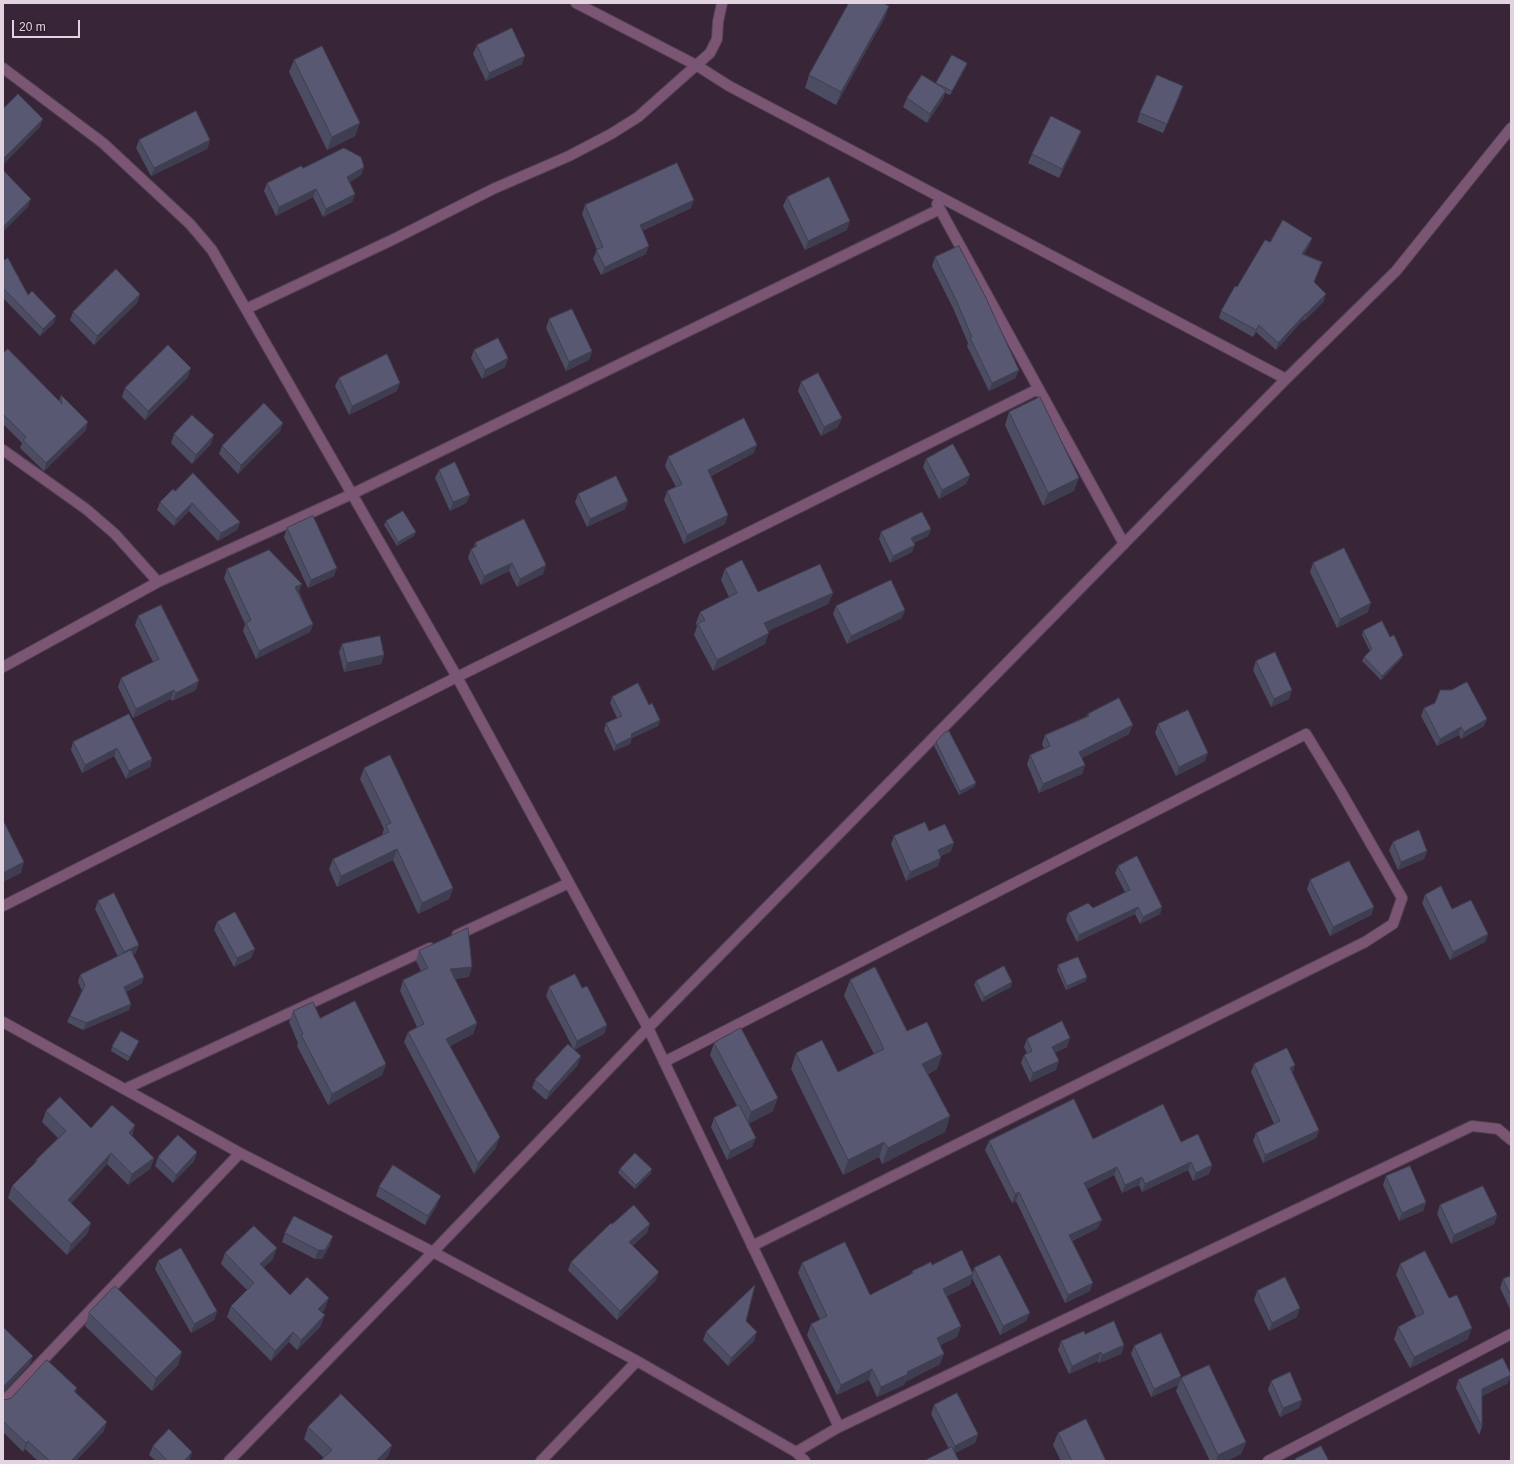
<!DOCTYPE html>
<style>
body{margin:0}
#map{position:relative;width:1514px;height:1464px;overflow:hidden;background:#392538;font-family:Helvetica,sans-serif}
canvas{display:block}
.frame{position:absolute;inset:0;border:4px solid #e1d4df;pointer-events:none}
.scale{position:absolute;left:12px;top:20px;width:68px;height:18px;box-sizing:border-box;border:2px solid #e1d4df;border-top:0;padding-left:5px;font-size:12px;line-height:14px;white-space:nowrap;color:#e1d4df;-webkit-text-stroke:3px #2f1c2d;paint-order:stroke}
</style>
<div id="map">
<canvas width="1514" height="1464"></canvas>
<div class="frame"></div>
<div class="scale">20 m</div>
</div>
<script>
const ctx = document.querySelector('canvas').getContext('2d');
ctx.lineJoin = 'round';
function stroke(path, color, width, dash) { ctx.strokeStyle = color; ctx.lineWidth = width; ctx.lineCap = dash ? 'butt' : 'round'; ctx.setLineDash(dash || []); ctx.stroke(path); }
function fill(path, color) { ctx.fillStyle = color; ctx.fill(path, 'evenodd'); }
const street = new Path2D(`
 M576,3L696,65L729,86L1286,379
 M3,68L103,143L190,224L212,250L457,677L648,1028L839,1427
 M937,204L1124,544
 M246,309L394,239L493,189L569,156L611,134L638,117L710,53L717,39L718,22L722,3
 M3,450L86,509L115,534L158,582
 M3,667L158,582L352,494L940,209
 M3,906L457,677L1038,389
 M457,935L569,883
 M3,1022L240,1153L433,1252L637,1361L796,1452L805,1461
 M664,1062L1306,734L1340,790L1402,898L1393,924L1365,942L752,1246
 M125,1089L430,948
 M3,1402L240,1153
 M796,1452L839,1427L1472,1126L1498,1129L1511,1140
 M229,1461L433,1252L648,1028L1286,379L1396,271L1511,128
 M541,1461L637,1361
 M1268,1461L1511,1334`);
stroke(street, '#544153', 12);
stroke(street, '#7a5674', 10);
fill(new Path2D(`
 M889,6L884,19L836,105L805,88L809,75Z
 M477,45L522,64L486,81L473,54Z
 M952,55L967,63L966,67L950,95L945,93L943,99L927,123L903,107L907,98L936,84Z
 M294,60L355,136L327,150L289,72Z
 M1180,95L1163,133L1137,122L1140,113Z
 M1081,131L1078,139L1059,178L1028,163L1032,154Z
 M139,140H210L207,149L151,176L136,148Z
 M364,167L361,175L350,182L355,194L352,202L323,217L313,197L276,216L264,191L267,183L303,168Z
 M787,197L847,230L805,250L783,206Z
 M585,205L691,208L642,231L646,254L601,275L593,259L597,250L582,214Z
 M1312,238L1310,244L1304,254L1322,262L1314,282L1324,301L1304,321L1303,320L1276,350L1256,332L1253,337L1219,318L1221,311L1237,287L1270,242Z
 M935,257L1016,378L989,391L967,346L968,343L953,308L932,266Z
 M3,261L28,295L54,323L40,336L3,298Z
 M140,294L137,303L94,345L70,320L73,312Z
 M549,319L592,351L589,360L566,371L546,328Z
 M474,350L508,358L505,367L482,379L471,358Z
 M3,353L59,401L61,395L86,430L44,471L20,448L22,443L3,424Z
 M188,377L145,420L122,397L125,388Z
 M339,378L397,391L349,415L335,386Z
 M801,382L838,427L821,436L798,391Z
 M1009,412L1074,491L1043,506L1005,425Z
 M283,423L280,431L238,474L219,454L222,446Z
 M174,434L211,444L192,464L171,443Z
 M754,453L711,476L725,524L684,544L664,500L667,491L676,487L665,466L668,457Z
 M926,459L970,475L966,484L939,499L923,467Z
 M439,470L470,495L466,503L450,511L435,478Z
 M175,491L240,522L237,530L218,541L189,511L174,526L157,510L160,502Z
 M578,494L628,501L625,509L587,527L575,502Z
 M386,521L414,536L397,546L384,525Z
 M287,528L334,576L308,588L284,537Z
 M931,529L928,536L914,543L912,552L890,563L879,539L881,532Z
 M475,543L543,574L517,587L509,571L481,585L468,558L471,549L474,548Z
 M1313,563L1368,612L1337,628L1310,572Z
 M227,569L299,592L313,624L310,632L256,659L243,631L245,624L224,578Z
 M725,569L758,592L833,593L828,604L768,631L765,644L713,671L694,635L697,626L696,623L700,612L729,597L721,580Z
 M836,606L902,618L847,644L833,614Z
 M138,616L196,690L172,701L171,699L133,718L118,687L121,678L153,662L135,625Z
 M1363,631L1390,637L1403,655L1401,659L1381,680L1362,661L1364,657L1370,651L1362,635Z
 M342,644L384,655L381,664L344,672L339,652Z
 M1256,661L1289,699L1271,707L1253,670Z
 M612,697L649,705L660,720L658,726L632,738L630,744L614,751L604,730L606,723L617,718L610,703Z
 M1424,708L1484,726L1461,739L1459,735L1437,746L1421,716Z
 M129,714L152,759L150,767L126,779L114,756L82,773L71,750L73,742Z
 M1088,714L1129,734L1082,758L1085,765L1082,774L1039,793L1027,764L1030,755L1044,749L1042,744L1045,735L1087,716Z
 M1158,724L1205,761L1176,776L1155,733Z
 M936,742L976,783L974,787L959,795L934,746Z
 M364,768L453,888L449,899L418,914L393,860L337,887L329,869L333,859L382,835L384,829L360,779Z
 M929,831L951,851L941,856L938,866L906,881L891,844L894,836Z
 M1393,842L1427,851L1424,859L1398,870L1389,850Z
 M1118,866L1162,907L1160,914L1140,924L1135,914L1077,942L1066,920L1068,913L1093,908L1125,892L1115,873Z
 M1310,880L1374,907L1371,915L1330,936L1307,889Z
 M1425,895L1452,909L1488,934L1485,942L1450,960L1422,903Z
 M98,901L136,953L133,954L142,983L126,992L131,1004L129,1010L83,1030L67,1022L70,1016L82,991L78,982L80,975L118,957L95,909Z
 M217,922L255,949L251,958L234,967L214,930Z
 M419,951L469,977L454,979L477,1023L473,1034L450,1046L496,1148L474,1174L404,1042L408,1032L417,1027L400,991L403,980L421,971L416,961Z
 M1058,965L1086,981L1066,990L1057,970Z
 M850,980L907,1031L942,1054L937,1069L928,1074L950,1116L945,1132L882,1164L879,1157L843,1175L791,1069L796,1053L838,1072L874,1054L844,996Z
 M976,981L1011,987L982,1002L974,985Z
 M549,987L607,1025L604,1034L574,1050L546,996Z
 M293,1011L320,1018L386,1064L382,1075L328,1105L297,1046L298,1043L289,1022Z
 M1027,1039L1067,1047L1054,1053L1056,1070L1030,1082L1021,1063L1024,1055L1027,1053L1024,1047Z
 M714,1043L773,1111L748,1124L752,1147L727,1160L711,1127L714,1118L737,1106L710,1055Z
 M137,1046L128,1061L111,1051L112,1047Z
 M1254,1064L1292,1074L1319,1130L1316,1138L1263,1163L1253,1141L1256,1133L1274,1124L1251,1072Z
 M578,1065L546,1100L532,1088L535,1080Z
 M46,1111L91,1128L135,1125L132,1136L154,1158L150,1169L128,1185L107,1164L71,1203L91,1223L87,1234L67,1255L8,1198L12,1186L34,1164L36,1160L58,1138L42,1122Z
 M1093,1139L1181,1142L1212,1165L1209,1174L1193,1181L1188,1170L1142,1192L1139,1185L1122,1193L1114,1175L1087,1189L1098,1228L1072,1241L1090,1291L1065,1303L1016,1201L1012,1203L985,1150L989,1141Z
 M197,1152L194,1161L173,1183L155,1166L158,1157Z
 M620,1169L651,1173L635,1189L618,1173Z
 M1386,1176L1426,1202L1423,1211L1399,1221L1383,1185Z
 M379,1187L437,1205L425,1225L376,1196Z
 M1440,1205L1497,1215L1494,1224L1451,1244L1437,1214Z
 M612,1224L647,1233L632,1246L656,1280L617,1320L568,1270L571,1262Z
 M285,1233L330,1245L322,1259H315L282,1242Z
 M225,1253L273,1259L263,1268L290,1295L325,1309L322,1312L321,1326L297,1350L289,1342L271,1361L227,1317L231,1306L247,1290L221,1264Z
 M158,1261L217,1311L214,1320L191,1333L155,1269Z
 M802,1263L870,1295L911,1274L912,1271L932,1265L973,1272L974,1268L1026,1321L1000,1335L972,1278L970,1285L947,1296L961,1326L957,1337L940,1345V1364L905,1382L904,1385L877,1397L869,1380L837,1395L807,1335L811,1324L820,1320L798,1273Z
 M1400,1264L1468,1339L1410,1368L1394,1339L1398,1327L1416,1317L1396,1275Z
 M1511,1276V1311L1500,1288L1503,1279Z
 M1257,1291L1297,1317L1269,1331L1254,1300Z
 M89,1313L178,1365L152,1391L85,1326Z
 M746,1321L754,1341L728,1366L703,1340L706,1332Z
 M1085,1334L1124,1345L1121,1354L1099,1363L1098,1361L1069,1374L1058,1350L1061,1341Z
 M1134,1346L1181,1376L1178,1385L1151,1397L1131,1354Z
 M1181,1378L1246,1442L1241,1454L1227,1461H1210L1176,1391Z
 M1458,1380L1508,1383L1482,1396V1427L1479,1435L1456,1388Z
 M1271,1381L1302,1400L1299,1408L1280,1417L1268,1390Z
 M77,1388L75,1393L104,1431L76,1461H38L25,1449L23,1452L3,1432V1399L5,1400Z
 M934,1405L978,1434L975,1443L955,1453L949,1449L931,1414Z
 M308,1427L392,1445L388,1456L383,1461H320L324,1458L304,1439Z
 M1058,1433L1106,1461H1061L1053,1445Z
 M153,1446L192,1452L189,1461H156L149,1455Z`), '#4c4c63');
fill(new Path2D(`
 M889,6L884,19L836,105L841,92Z
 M525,56L522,64L486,81L489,73Z
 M967,63L966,67L950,95L952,91Z
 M1183,86L1180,95L1163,133L1167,124Z
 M946,90L943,99L927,123L930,114Z
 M43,119L40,127L3,165V159Z
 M360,123L355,136L327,150L332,137Z
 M1081,131L1078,139L1059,178L1062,169Z
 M210,140L207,149L151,176L154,168Z
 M364,167L361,175L344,186L347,177Z
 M316,189L313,197L276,216L279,207Z
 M355,194L352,202L323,217L326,209Z
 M31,199L28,207L3,232V227Z
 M694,200L691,208L636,234L640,225Z
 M850,221L847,230L805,250L808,241Z
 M1312,238L1310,244L1300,261L1302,254Z
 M649,246L646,254L601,275L605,267Z
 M140,294L137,303L94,345L97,336Z
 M1326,294L1324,301L1304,321L1306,314Z
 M1306,313L1303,320L1276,350L1278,343Z
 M56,316L54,323L40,336L43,329Z
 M1259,325L1256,332L1253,337L1256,330Z
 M592,351L589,360L566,371L569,362Z
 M508,358L505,367L482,379L485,370Z
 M191,368L188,377L145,420L148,411Z
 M1019,370L1016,378L989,391L992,383Z
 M400,383L397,391L349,415L352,406Z
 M842,418L838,427L821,436L824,427Z
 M88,422L86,430L44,471L46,463Z
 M283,423L280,431L238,474L241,465Z
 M214,435L211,444L192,464L196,455Z
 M757,445L754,453L705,478L708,470Z
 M970,475L966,484L939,499L942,490Z
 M1079,478L1074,491L1043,506L1048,493Z
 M470,495L466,503L450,511L453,502Z
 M628,501L625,509L587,527L590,519Z
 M192,503L189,511L174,526L176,519Z
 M728,515L725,524L684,544L687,535Z
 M240,522L237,530L218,541L221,533Z
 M931,529L928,536L909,545L911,538Z
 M416,532L414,536L397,546L398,542Z
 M915,545L912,552L890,563L893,556Z
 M512,563L509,571L481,585L484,576Z
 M546,565L543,574L517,587L520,579Z
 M337,568L334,576L308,588L311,580Z
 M302,584L299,592L292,595L295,587Z
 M833,593L828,604L760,635L764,623Z
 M1371,603L1368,612L1337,628L1340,619Z
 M905,610L902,618L847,644L851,636Z
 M313,624L310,632L256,659L259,651Z
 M769,633L765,644L713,671L717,660Z
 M384,655L381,664L344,672L347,663Z
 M1403,655L1401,659L1381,680L1382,676Z
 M199,681L196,690L172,701L176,693Z
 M174,690L171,699L133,718L136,709Z
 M1292,690L1289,699L1271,707L1274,699Z
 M1487,719L1484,726L1461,739L1464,732Z
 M660,720L658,726L632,738L630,744L614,751L616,745L631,734Z
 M1133,725L1129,734L1076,761L1079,752Z
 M1461,727L1459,735L1437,746L1440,739Z
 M117,748L114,756L82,773L85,765Z
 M1208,753L1205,761L1176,776L1179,767Z
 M152,759L150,767L126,779L129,771Z
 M1085,765L1082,774L1039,793L1043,784Z
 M976,783L974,787L959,795L960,791Z
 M954,843L951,851L935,859L938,850Z
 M397,849L393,860L337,887L341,876Z
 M1427,851L1424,859L1398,870L1401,862Z
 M941,858L938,866L906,881L910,872Z
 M24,862L21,873L3,882V873Z
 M453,888L449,899L418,914L422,903Z
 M1138,907L1135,914L1077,942L1079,935Z
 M1162,907L1160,914L1140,924L1143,917Z
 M1374,907L1371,915L1330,936L1333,927Z
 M1488,934L1485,942L1450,960L1453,952Z
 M139,945L136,953L120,961L124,952Z
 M255,949L251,958L234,967L237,958Z
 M472,967L469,977L446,980L450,969Z
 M144,977L142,983L122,994L124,987Z
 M1087,977L1086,981L1066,990L1067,986Z
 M1012,982L1011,987L982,1002L984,997Z
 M131,1004L129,1010L83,1030L86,1023Z
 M477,1023L473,1034L442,1050L446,1039Z
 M607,1025L604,1034L574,1050L577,1041Z
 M1070,1038L1067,1047L1049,1055L1052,1047Z
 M139,1041L137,1046L128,1061L130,1057Z
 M942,1054L937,1069L917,1079L922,1064Z
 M581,1056L578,1065L546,1100L549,1092Z
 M1059,1061L1056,1070L1030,1082L1033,1073Z
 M386,1064L382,1075L328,1105L332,1094Z
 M1295,1065L1293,1073L1290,1068Z
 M778,1098L773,1111L747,1125L751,1112Z
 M950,1116L945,1132L882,1164L888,1148Z
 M135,1125L131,1136L129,1133Z
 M1319,1130L1316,1138L1263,1163L1265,1155Z
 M500,1137L496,1148L474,1174L478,1163Z
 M756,1138L752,1147L727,1160L730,1151Z
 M884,1142L879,1157L843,1175L848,1160Z
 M197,1152L194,1161L173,1183L176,1175Z
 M111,1153L107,1164L64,1212L68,1200Z
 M154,1158L150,1169L128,1185L132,1174Z
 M1191,1162L1188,1170L1142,1192L1145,1184Z
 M1212,1165L1209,1174L1193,1181L1196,1173Z
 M1117,1167L1114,1175L1081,1192L1084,1183Z
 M652,1169L651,1173L635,1189L636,1185Z
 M1142,1177L1139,1185L1122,1193L1125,1185Z
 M1019,1192L1016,1201L1012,1203L1015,1194Z
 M441,1196L437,1205L425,1225L428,1216Z
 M1426,1202L1423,1211L1399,1221L1402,1213Z
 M1497,1215L1494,1224L1451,1244L1454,1235Z
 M1102,1220L1098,1228L1066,1243L1069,1235Z
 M91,1223L87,1234L67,1255L71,1244Z
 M650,1224L647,1233L626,1251L629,1242Z
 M333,1236L330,1245L322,1259H315L318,1250Z
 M277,1248L273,1259L256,1275L260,1264Z
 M659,1272L656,1280L617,1320L620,1311Z
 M973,1274L970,1285L940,1300L943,1289Z
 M1093,1283L1090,1291L1065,1303L1068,1295Z
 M329,1298L325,1309L315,1319L318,1309Z
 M1300,1308L1297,1317L1269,1331L1272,1323Z
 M217,1311L214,1320L191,1333L194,1324Z
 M1030,1313L1026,1321L1000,1335L1003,1326Z
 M325,1315L321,1326L297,1350L301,1340Z
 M961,1326L957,1337L933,1349L937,1338Z
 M1472,1328L1468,1339L1410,1368L1414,1357Z
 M293,1332L289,1342L271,1361L275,1351Z
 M757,1332L754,1341L728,1366L731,1358Z
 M1124,1345L1121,1354L1099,1363L1102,1355Z
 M182,1352L178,1365L152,1391L156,1378Z
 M1101,1352L1098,1361L1069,1374L1072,1366Z
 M944,1354L940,1364L905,1382L904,1385L877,1397L881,1387L907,1372Z
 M33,1356L30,1364L3,1393V1387Z
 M872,1369L869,1380L837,1395L841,1385Z
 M1511,1375L1508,1383L1479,1397L1482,1389Z
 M1181,1376L1178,1385L1151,1397L1154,1389Z
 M1302,1400L1299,1408L1280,1417L1283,1408Z
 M107,1422L104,1431L76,1461H71Z
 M978,1434L975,1443L952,1455L955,1446Z
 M28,1441L25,1449L23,1452L26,1443Z
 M1246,1442L1241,1454L1227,1461H1216L1218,1455Z
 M392,1445L388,1456L383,1461H376Z
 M192,1452L189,1461H184Z`), '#3e3e50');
const building = new Path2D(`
 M849,3H883L889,6L841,92L809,75Z
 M512,28L525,56L489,73L477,45Z
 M322,46L360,123L332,137L294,60Z
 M952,55L967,63L952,91L936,83Z
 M922,75L946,90L930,114L907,98Z
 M1157,75L1183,86L1167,124L1140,113Z
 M18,94L43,119L3,159V109Z
 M196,111L210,140L154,168L139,140Z
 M1051,116L1081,131L1062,169L1032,154Z
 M344,148L361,157L364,167L347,177L355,194L326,209L316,189L279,207L267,183L301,166L303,168Z
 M677,163L694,200L640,225L649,246L605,267L596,250L603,247L585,205Z
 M3,170L31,199L3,227Z
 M829,177L850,221L808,241L787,197Z
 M1283,220L1312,238L1302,254L1322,262L1314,282L1326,294L1306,314V313L1278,343L1259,325L1256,330L1221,311L1235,286L1237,287L1265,240L1270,242Z
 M959,246L985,296L1019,370L992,383L970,338L972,337L956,300L935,257Z
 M8,258L28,295L32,291L56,316L43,329L3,288V261Z
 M116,269L140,294L97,336L73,312Z
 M572,309L592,351L569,362L549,319Z
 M498,338L508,358L485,370L474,350Z
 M168,345L191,368L148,411L125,388Z
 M8,349L62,404L61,395L88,422L46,463L23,440L26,437L3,414V353Z
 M387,354L400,383L352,406L339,378Z
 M818,373L842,418L824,427L801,382Z
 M1040,397L1079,478L1048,493L1009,412Z
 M264,403L283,423L241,465L222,446Z
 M192,415L214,435L196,455L174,434Z
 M744,418L757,445L708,470L728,515L687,535L667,491L682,484L668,457Z
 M953,444L970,475L942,490L926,459Z
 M455,462L470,495L453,502L439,470Z
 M193,473L240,522L221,533L192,503L176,519L160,502L173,489L175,491Z
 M616,476L628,501L590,519L578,494Z
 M403,511L416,532L398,542L386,521Z
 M922,512L931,529L911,538L915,545L893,556L881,532Z
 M313,516L337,568L311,580L287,528Z
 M524,519L546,565L520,579L512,563L484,576L471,549L477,546L475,543Z
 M1344,548L1371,603L1340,619L1313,563Z
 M269,550L302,584L295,587L313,624L259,651L246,623L251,620L227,569Z
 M742,560L758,592L820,564L833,593L764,623L769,633L717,660L698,624L705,620L700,612L737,593L725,569Z
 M891,580L905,610L851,636L836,606Z
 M161,605L199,681L176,693L174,690L136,709L121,678L159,659L138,616Z
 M1382,621L1390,637L1394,635L1403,655L1382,676L1364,657L1372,649L1363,631Z
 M380,636L384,655L347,663L342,644Z
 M1275,652L1292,690L1274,699L1256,661Z
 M1467,682L1487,719L1464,732L1461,727L1440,739L1424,708L1435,703L1440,690H1451Z
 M638,683L649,705L652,703L660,720L631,734L632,737L616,745L606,723L622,716L612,697Z
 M1119,698L1133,725L1079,752L1085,765L1043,784L1030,755L1050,746L1045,735L1089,716L1088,714Z
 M1188,710L1208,753L1179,767L1158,724Z
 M129,714L152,759L129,771L117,748L85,765L73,742Z
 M949,731L976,783L960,791L936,742L944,733Z
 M390,755L453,888L422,903L397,849L341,876L333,859L389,832L386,825L391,823L364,768Z
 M3,820L24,862L3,873Z
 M925,822L929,831L945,824L954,843L938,850L941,858L910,872L894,836Z
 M1419,830L1427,851L1401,862L1393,842Z
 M1137,856L1162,907L1143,917L1138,907L1079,935L1068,913L1088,903L1093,908L1130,890L1118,866Z
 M1349,861L1374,907L1333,927L1310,880Z
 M1441,886L1452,909L1471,900L1488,934L1453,952L1425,895Z
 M114,893L139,945L124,952L98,901Z
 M235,912L255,949L237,958L217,922Z
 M468,928L472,967L450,969L477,1023L446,1039L500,1137L478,1163L408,1032L424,1024L403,980L428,968L419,951Z
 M131,950L144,977L124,987L131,1004L86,1023L70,1016L85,985L80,975Z
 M1078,957L1087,977L1067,986L1058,965Z
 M1004,966L1012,982L984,997L976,981Z
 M875,967L907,1031L927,1022L942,1054L922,1064L950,1116L888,1148L884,1142L848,1160L796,1053L822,1040L838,1072L884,1049L850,980Z
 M575,974L582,988L587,986L607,1025L577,1041L549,987Z
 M355,1001L386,1064L332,1094L301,1035L303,1034L293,1011L313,1002L320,1018Z
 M1062,1021L1070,1038L1052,1047L1059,1061L1033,1073L1024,1055L1032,1051L1027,1039Z
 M741,1028L778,1098L751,1112L714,1043Z
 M121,1031L139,1041L130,1057L112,1047Z
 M568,1044L581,1056L549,1092L535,1080Z
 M1287,1048L1295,1065L1290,1068L1319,1130L1265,1155L1256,1133L1280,1121L1254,1064Z
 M60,1097L91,1128L112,1105L135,1125L129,1133L154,1158L132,1174L111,1153L68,1200L91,1223L71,1244L12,1186L37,1161L36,1160L66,1131L46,1111Z
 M1074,1099L1093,1139L1163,1104L1181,1142L1198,1134L1212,1165L1196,1173L1191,1162L1145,1184L1142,1177L1125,1185L1117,1167L1084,1183L1102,1220L1069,1235L1093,1283L1068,1295L1019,1192L1015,1194L989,1141Z
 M739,1105L756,1138L730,1151L714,1118Z
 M178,1135L197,1152L176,1175L158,1157Z
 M635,1153L652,1169L636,1185L620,1169Z
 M393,1165L441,1196L428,1216L379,1187Z
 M1410,1166L1426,1202L1402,1213L1386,1176Z
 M1483,1186L1497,1215L1454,1235L1440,1205Z
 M634,1205L650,1224L629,1242L659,1272L620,1311L571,1262L611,1223L612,1224Z
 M294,1216L333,1236L325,1250H318L285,1233Z
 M254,1226L277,1248L260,1264L290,1295L307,1277L329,1298L318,1309L325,1315L301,1340L293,1332L275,1351L231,1306L254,1283L225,1253Z
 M845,1242L870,1295L913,1273L912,1271L931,1262L932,1265L962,1250L973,1274L943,1289L961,1326L937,1338L944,1354L907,1372L908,1374L881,1387L872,1369L841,1385L811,1324L827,1316L802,1263Z
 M181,1248L217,1311L194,1324L158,1261Z
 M1425,1251L1449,1298L1457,1295L1472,1328L1414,1357L1398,1327L1424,1313L1400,1264Z
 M1000,1255L1030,1313L1003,1326L974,1268Z
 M1511,1276V1296L1503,1279Z
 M1285,1277L1300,1308L1272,1323L1257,1291Z
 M755,1285L746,1321L757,1332L731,1358L706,1332Z
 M115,1286L182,1352L156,1378L89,1313Z
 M1114,1321L1124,1345L1102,1355L1101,1352L1072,1366L1061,1341L1084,1331L1085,1334Z
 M3,1327L33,1356L3,1387Z
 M1161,1333L1181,1376L1154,1389L1134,1346Z
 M1503,1358L1511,1375L1482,1389V1427L1458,1380Z
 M47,1360L77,1388L74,1391L107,1422L71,1461H50L28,1441L26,1443L3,1421V1399L5,1400L11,1398Z
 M1209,1365L1246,1442L1218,1455L1181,1378Z
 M1290,1372L1302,1400L1283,1408L1271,1381Z
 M957,1393L978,1434L955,1446L934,1405Z
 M341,1394L392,1445L376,1461H320L332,1450L308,1427Z
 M1086,1419L1106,1461H1072L1058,1433Z
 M169,1429L192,1452L184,1461H168L153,1446Z
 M1321,1446L1329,1461H1296L1295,1459Z
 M952,1447L959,1461H924Z`);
fill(building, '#585873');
stroke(building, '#3e3e50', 1);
</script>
